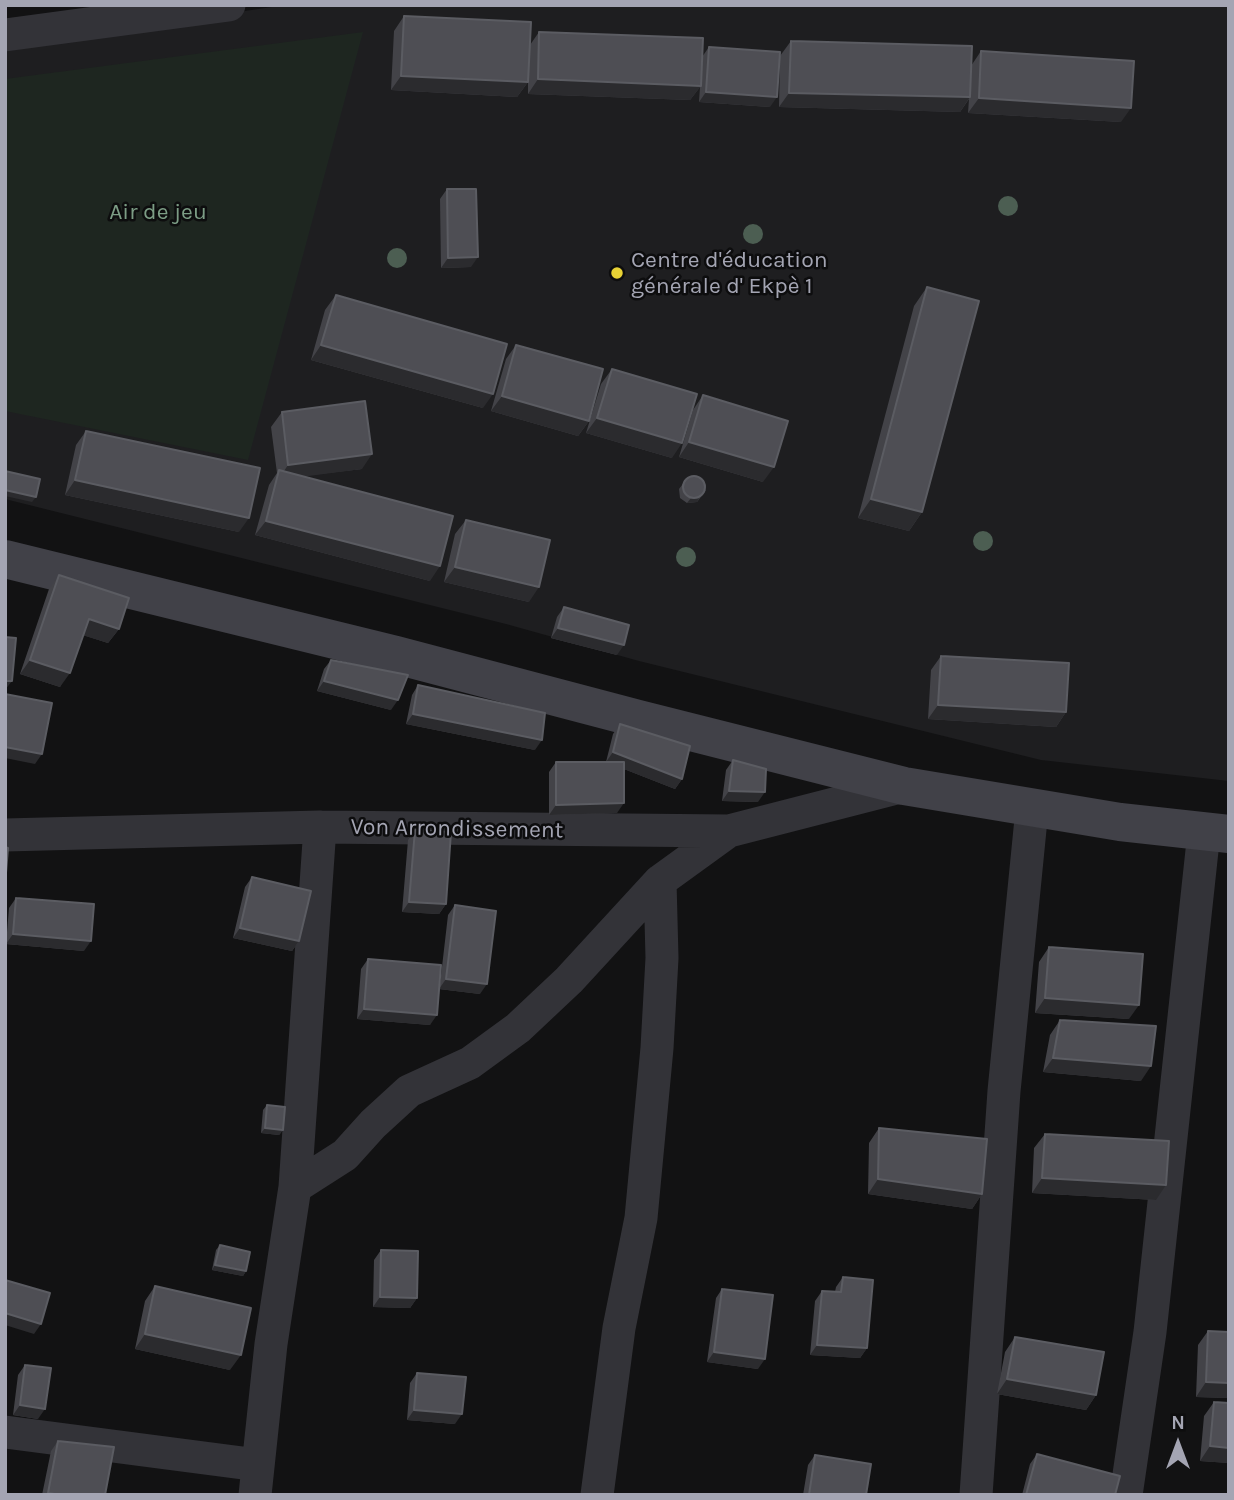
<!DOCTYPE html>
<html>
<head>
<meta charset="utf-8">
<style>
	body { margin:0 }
	#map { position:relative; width:1234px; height:1500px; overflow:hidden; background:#121213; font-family:Karla,sans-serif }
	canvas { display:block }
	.frame { position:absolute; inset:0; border:7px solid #a4a5b3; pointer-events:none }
	.north { position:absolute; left:1143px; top:1409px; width:70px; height:70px; -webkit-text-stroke:5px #0d0d0e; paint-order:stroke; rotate:0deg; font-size:19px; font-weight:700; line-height:28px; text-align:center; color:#a4a5b3 }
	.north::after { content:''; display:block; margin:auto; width:24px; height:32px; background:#a4a5b3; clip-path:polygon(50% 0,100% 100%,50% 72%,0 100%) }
</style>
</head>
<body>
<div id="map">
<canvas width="1234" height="1500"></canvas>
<div class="frame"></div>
<div class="north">N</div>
</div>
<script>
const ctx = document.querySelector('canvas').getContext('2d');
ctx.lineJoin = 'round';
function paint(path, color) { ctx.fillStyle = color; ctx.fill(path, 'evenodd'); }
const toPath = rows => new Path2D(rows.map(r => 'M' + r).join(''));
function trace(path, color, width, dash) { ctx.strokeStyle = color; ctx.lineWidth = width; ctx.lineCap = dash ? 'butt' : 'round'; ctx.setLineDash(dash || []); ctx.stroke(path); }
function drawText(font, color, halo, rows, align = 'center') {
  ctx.font = font + ' Karla,sans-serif'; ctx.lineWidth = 5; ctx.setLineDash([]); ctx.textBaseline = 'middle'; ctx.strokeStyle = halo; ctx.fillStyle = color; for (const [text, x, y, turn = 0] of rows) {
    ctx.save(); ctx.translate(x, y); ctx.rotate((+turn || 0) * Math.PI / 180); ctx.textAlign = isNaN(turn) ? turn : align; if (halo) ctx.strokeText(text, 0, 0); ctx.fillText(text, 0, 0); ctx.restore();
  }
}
paint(toPath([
	[285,5,1229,5,1229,781,1041,760,639,661,506,624,5,499,5,47]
]), '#1e1e20');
paint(toPath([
	[363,32,248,460,5,411,5,79]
]), '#1e2620');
trace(toPath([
	[5,35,229,5],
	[5,835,320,827,729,831,904,786],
	[295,1187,345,1155,373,1124,409,1091,470,1063,518,1028,569,980,660,881,729,831],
	[5,1432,258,1465],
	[255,1495,271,1344,295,1187,320,827],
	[597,1495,619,1328,641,1218,657,1048,662,958,660,881],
	[976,1495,1004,1091,1032,809],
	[1126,1495,1150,1332,1204,832]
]), '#333338', 33);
trace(toPath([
	[5,559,396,655,639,719,904,786,1120,822,1229,834]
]), '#414148', 38);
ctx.fillStyle = '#4c5e52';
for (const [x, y] of [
	[1008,206],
	[753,234],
	[397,258],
	[983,541],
	[686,557]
]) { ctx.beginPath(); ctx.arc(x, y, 10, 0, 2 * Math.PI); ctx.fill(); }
paint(toPath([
	[404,16,530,45,539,32,702,57,709,47,770,107,699,102,700,87,690,100,528,94,528,73,528,82,517,97,391,90,394,31],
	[791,41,971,66,981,51,1121,122,968,113,969,99,960,112,779,107,780,56],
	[447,189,471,267,441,268,440,199],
	[927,287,922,512,909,531,858,518,914,306],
	[336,295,483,408,311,360,325,310],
	[516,345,589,421,578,436,491,411,506,359],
	[612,369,672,458,586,433,601,384],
	[703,395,763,482,679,457,693,410],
	[282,412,362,469,302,476,430,581,255,535,269,485,277,473,271,427],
	[86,431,239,532,65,495,76,445],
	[688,477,706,490,697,502,687,503,680,498,679,489],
	[466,520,529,602,444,582,455,534],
	[59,575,119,629,108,643,83,635,60,687,20,674,49,589],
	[564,607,617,655,551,638,557,617],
	[941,656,1066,712,1056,727,928,719,931,670],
	[331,660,391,710,317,691,324,669],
	[418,685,535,750,406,724,412,695],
	[620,724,682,779,675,789,624,769,617,813,549,815,549,772,556,762,606,762,613,734],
	[733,760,758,802,722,801,726,770],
	[415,830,446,904,439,914,402,912,408,840],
	[252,877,299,941,292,951,233,938,245,887],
	[16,898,84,951,6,944,9,908],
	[455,905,480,994,439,989,430,1025,357,1019,361,969,368,959,440,984,448,915],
	[1049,947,1129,1019,1035,1013,1039,962],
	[1060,1020,1141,1081,1043,1072,1050,1035],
	[267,1105,283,1130,279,1135,261,1133,263,1110],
	[879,1128,982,1194,972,1209,868,1194,869,1143],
	[1045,1134,1156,1200,1032,1193,1034,1148],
	[220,1245,246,1271,243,1276,212,1270,216,1250],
	[381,1250,417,1298,410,1308,373,1307,374,1260],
	[843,1277,867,1348,860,1358,810,1355,815,1301,822,1291,835,1292,836,1287],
	[155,1286,230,1370,135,1349,145,1301],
	[722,1289,758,1369,707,1362,716,1298],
	[1208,1331,1229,1398,1196,1397,1198,1345],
	[1015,1337,1096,1395,1086,1410,997,1394,1005,1352],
	[25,1365,38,1419,13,1415,18,1375],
	[417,1373,455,1424,407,1420,410,1383],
	[1214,1402,1229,1403,1229,1463,1200,1461,1204,1416],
	[58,1441,105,1495,42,1495,51,1451],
	[1037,1454,1115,1495,1022,1495,1030,1464],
	[815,1455,866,1495,803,1495,808,1465]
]), '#434348');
paint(toPath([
	[401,76,528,82,517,97,391,90],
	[538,79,701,86,690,100,528,94],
	[706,92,777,97,770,107,699,102],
	[789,93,970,97,960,112,779,107],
	[979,98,1131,108,1121,122,968,113],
	[478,257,471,267,441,268,448,258],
	[321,345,493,394,483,408,311,360],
	[502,396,589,421,578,436,491,411],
	[597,418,682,443,672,458,586,433],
	[689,442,774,467,763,482,679,457],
	[372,454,362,469,278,480,288,465],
	[75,480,249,518,239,532,65,495],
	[5,490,36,497,32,502,5,496],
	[700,497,697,502,687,503,691,498],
	[871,499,922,512,909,531,858,518],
	[266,521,440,566,430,581,255,535],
	[455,567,539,587,529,602,444,582],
	[89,619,119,629,108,643,79,634],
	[558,628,624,645,617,655,551,638],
	[30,660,70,673,60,687,20,674],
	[5,681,12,681,5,690],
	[324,681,398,700,391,710,317,691],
	[938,705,1066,712,1056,727,928,719],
	[413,714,542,740,535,750,406,724],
	[5,747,42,754,35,764,5,758],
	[613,752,682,779,675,789,606,762],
	[729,791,765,792,758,802,722,801],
	[624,803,617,813,549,815,556,805],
	[409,902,446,904,439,914,402,912],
	[240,928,299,941,292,951,233,938],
	[13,934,91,941,84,951,6,944],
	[446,979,487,984,480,994,439,989],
	[1045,998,1139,1005,1129,1019,1035,1013],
	[364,1009,437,1015,430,1025,357,1019],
	[1053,1058,1151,1066,1141,1081,1043,1072],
	[265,1128,283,1130,279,1135,261,1133],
	[1042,1178,1166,1185,1156,1200,1032,1193],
	[878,1179,982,1194,972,1209,868,1194],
	[215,1265,246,1271,243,1276,212,1270],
	[380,1297,417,1298,410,1308,373,1307],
	[5,1313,41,1324,34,1334,5,1325],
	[145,1334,241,1355,230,1370,135,1349],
	[817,1345,867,1348,860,1358,810,1355],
	[714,1352,765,1359,758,1369,707,1362],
	[1007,1379,1096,1395,1086,1410,997,1394],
	[1206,1382,1229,1383,1229,1398,1196,1397],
	[20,1405,45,1409,38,1419,13,1415],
	[414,1410,462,1414,455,1424,407,1420],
	[1210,1446,1229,1448,1229,1463,1200,1461]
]), '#2b2b2e');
const building = toPath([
	[404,16,531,22,528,82,401,76,404,16],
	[539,32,703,38,701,86,538,79,539,32],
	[791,41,972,46,970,97,789,93,791,41],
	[709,47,780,52,777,97,706,92,709,47],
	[981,51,1134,61,1131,108,979,98,981,51],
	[447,189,476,189,478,257,448,258,447,189],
	[927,287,979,301,922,512,871,499,927,287],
	[336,295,507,344,493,394,321,345,336,295],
	[516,345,603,369,589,421,502,396,516,345],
	[612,369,697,394,682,443,597,418,612,369],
	[703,395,788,421,774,467,689,442,703,395],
	[365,401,372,454,288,465,282,412,365,401],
	[86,431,260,468,249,518,75,480,86,431],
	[279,470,453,516,440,566,266,521,279,470],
	[5,471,40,479,36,497,5,490,5,471],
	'683 487a11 11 0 1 1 22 0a11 11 0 1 1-22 0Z',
	[466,520,550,540,539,587,455,567,466,520],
	[59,575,129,598,119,629,89,619,70,673,30,660,59,575],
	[564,607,629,625,624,645,558,628,564,607],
	[5,637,16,638,12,681,5,681,5,637],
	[941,656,1069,663,1066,712,938,705,941,656],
	[331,660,408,675,398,700,324,681,331,660],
	[418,685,545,713,542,740,413,714,418,685],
	[5,694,52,703,42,754,5,747,5,694],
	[620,724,690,746,682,779,613,752,620,724],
	[733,760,766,769,765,792,729,791,733,760],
	[556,762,624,762,624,803,556,805,556,762],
	[415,830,451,832,446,904,409,902,415,830],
	[5,847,8,848,6,873,5,873,5,847],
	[252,877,311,891,299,941,240,928,252,877],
	[16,898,94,904,91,941,13,934,16,898],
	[455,905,496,911,487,984,446,979,455,905],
	[1049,947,1143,954,1139,1005,1045,998,1049,947],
	[368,959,441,965,437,1015,364,1009,368,959],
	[1060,1020,1156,1026,1151,1066,1053,1058,1060,1020],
	[267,1105,285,1107,283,1130,265,1128,267,1105],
	[879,1128,987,1139,982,1194,878,1179,879,1128],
	[1045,1134,1169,1141,1166,1185,1042,1178,1045,1134],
	[220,1245,250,1252,246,1271,215,1265,220,1245],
	[381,1250,418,1251,417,1298,380,1297,381,1250],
	[843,1277,873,1280,867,1348,817,1345,822,1291,841,1292,843,1277],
	[5,1280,50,1293,41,1324,5,1313,5,1280],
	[155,1286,251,1308,241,1355,145,1334,155,1286],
	[722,1289,773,1295,765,1359,714,1352,722,1289],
	[1208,1331,1229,1332,1229,1383,1206,1382,1208,1331],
	[1015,1337,1104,1352,1096,1395,1007,1379,1015,1337],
	[25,1365,51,1368,45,1409,20,1405,25,1365],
	[417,1373,466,1377,462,1414,414,1410,417,1373],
	[1214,1402,1229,1403,1229,1448,1210,1446,1214,1402],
	[58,1441,114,1447,105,1495,62,1495,48,1493,58,1441],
	[1037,1454,1120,1476,1115,1495,1026,1495,1037,1454],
	[815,1455,871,1464,866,1495,809,1495,815,1455]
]);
paint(building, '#4e4e54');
trace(building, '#5b5c62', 2);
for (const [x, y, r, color] of [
	[617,273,7,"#e8d235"]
]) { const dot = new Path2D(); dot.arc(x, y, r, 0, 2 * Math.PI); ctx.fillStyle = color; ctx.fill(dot); trace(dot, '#0d0d0e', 2.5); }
drawText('23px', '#7c9d85', '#0d0d0e', [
	["Air de jeu",158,212]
]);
drawText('23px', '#a4a5b3', '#0d0d0e', [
	["Centre d'éducation",631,260],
	["générale d' Ekpè 1",631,286]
], 'left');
drawText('23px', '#a4a5b3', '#0d0d0e', [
	["Von Arrondissement",457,829,1]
]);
</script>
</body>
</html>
